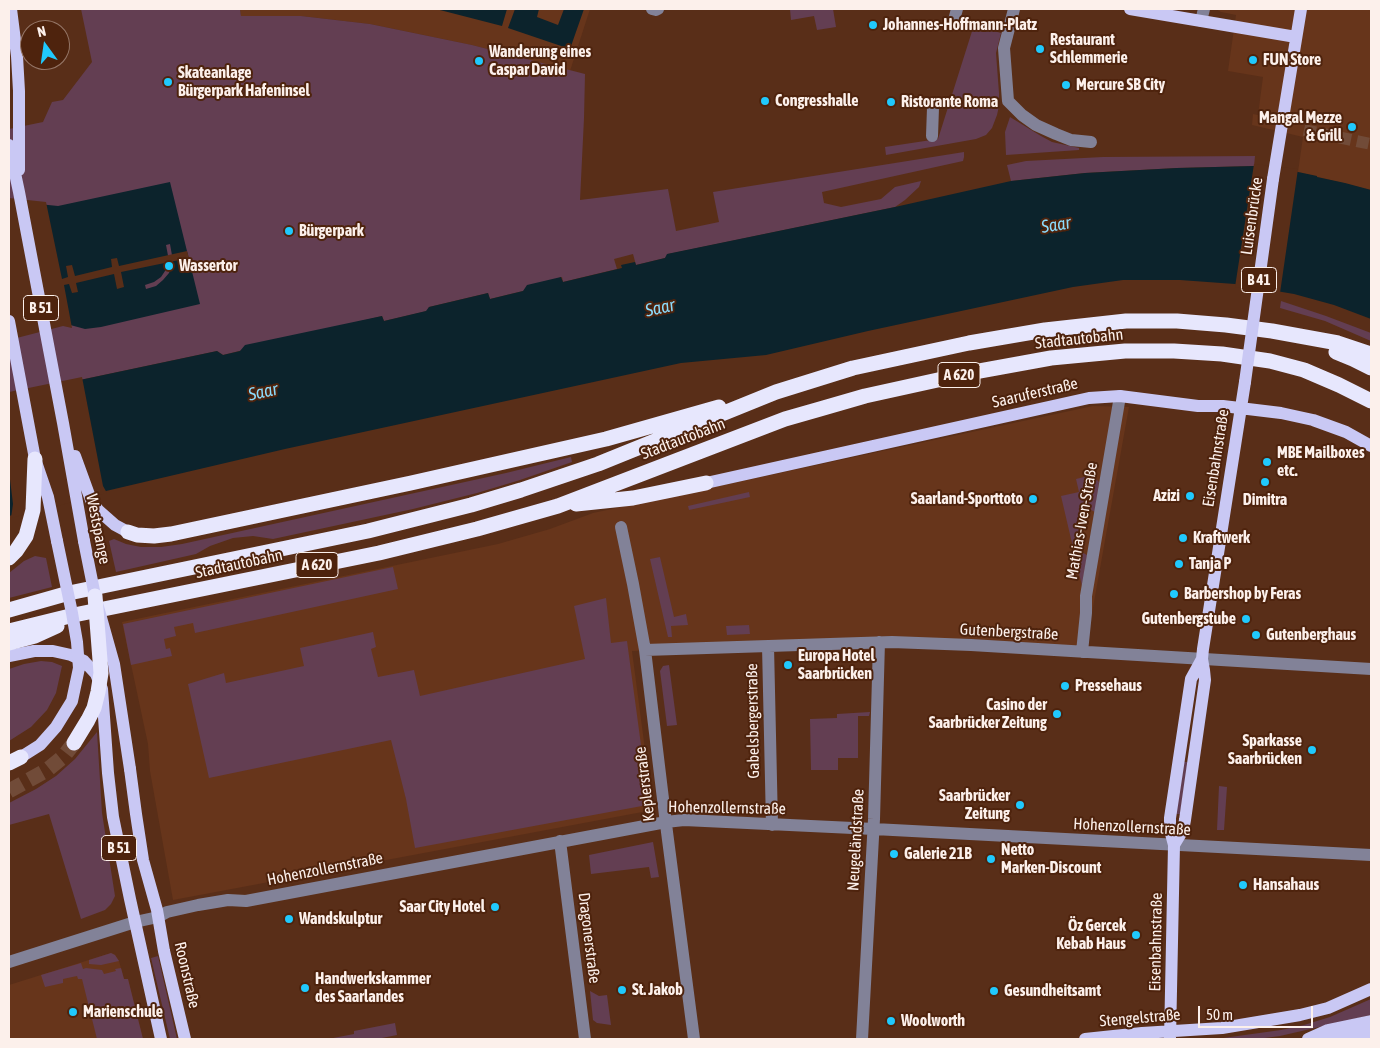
<!DOCTYPE html>
<html>
<head>
<meta charset="utf-8">
<style>
	body { margin:0 }
	#map { position:relative; width:1380px; height:1048px; overflow:hidden; background:#592e18; font-family:"Asap Condensed",sans-serif }
	canvas { display:block }
	.frame { position:absolute; inset:0; border:10px solid #fcf0eb; pointer-events:none }
	.north { position:absolute; left:20px; top:20px; width:50px; height:50px; box-sizing:border-box; background:#4e230d; border:1px solid #947566; border-radius:50%; rotate:346deg; font-size:14px; font-weight:700; line-height:20px; text-align:center; color:#fcf0eb }
	.north::after { content:''; display:block; margin:auto; width:18px; height:22px; background:#20c9fd; clip-path:polygon(50% 0,100% 100%,50% 72%,0 100%) }
	.scale { position:absolute; left:1198px; top:1006px; width:115px; height:22px; box-sizing:border-box; border:2px solid #fcf0eb; border-top:0; padding-left:6px; font-size:15px; line-height:18px; white-space:nowrap; color:#fcf0eb; -webkit-text-stroke:4px #4e230d; paint-order:stroke }
</style>
</head>
<body>
<div id="map">
<canvas width="1380" height="1048"></canvas>
<div class="frame"></div>
<div class="north">N</div>
<div class="scale">50 m</div>
</div>
<script>
const ctx = document.querySelector('canvas').getContext('2d');
ctx.lineJoin = 'round';
function paint(path, color) { ctx.fillStyle = color; ctx.fill(path, 'evenodd'); }
const toPath = rows => new Path2D(rows.map(r => 'M' + r).join(''));
function trace(path, color, width, dash) { ctx.strokeStyle = color; ctx.lineWidth = width; ctx.lineCap = dash ? 'butt' : 'round'; ctx.setLineDash(dash || []); ctx.stroke(path); }
function drawText(font, color, halo, rows, align = 'center') {
  ctx.font = font + ' "Asap Condensed",sans-serif'; ctx.lineWidth = 4; ctx.setLineDash([]); ctx.textBaseline = 'middle'; ctx.strokeStyle = halo; ctx.fillStyle = color; for (const [text, x, y, turn = 0] of rows) {
    ctx.save(); ctx.translate(x, y); ctx.rotate((+turn || 0) * Math.PI / 180); ctx.textAlign = isNaN(turn) ? turn : align; if (halo) ctx.strokeText(text, 0, 0); ctx.fillText(text, 0, 0); ctx.restore();
  }
}
paint(toPath([
	[240,9,590,9,570,71,472,45,370,24,301,16,241,16],
	[1216,9,1371,9,1371,190,1298,172,1303,137,1252,125,1253,114,1258,115,1263,77,1228,71,1236,15,1221,12],
	[1093,406,1129,407,1085,652,884,639,768,646,632,651,653,810,173,900,150,771,148,744,122,622,498,544,550,529,593,513],
	[111,953,115,955,119,961,124,979,128,979,143,1039,9,1039,9,985]
]), '#67351b');
paint(toPath([
	[81,9,240,9,241,16,301,16,370,24,472,45,585,74,584,118,580,200,668,189,676,231,719,222,713,192,964,152,964,157,963,161,822,192,824,203,841,207,881,199,895,187,921,181,919,187,905,200,895,207,668,254,665,258,636,265,633,254,614,259,617,269,563,282,562,277,523,291,490,299,488,293,429,307,427,311,384,321,382,316,223,355,217,351,9,395,9,129,43,122,52,102,63,100,92,62],
	[790,9,833,9,836,27,817,30,814,16,791,20],
	[974,25,1001,33,996,53,999,93,999,106,997,115,992,128,986,135,976,139,886,155,885,147,938,139],
	[1010,117,1041,136,1052,142,1079,148,1079,150,1006,155,1005,132],
	[1255,156,1254,166,1177,168,1085,173,1011,181,1007,165,1026,161,1103,157],
	[1281,301,1326,316,1371,333,1371,341,1325,321,1280,308],
	[571,457,572,462,520,480,477,493,413,509,273,539,253,536,233,538,210,546,196,554,116,572,109,541,114,539,126,544,141,547,161,547,182,544,506,473],
	[1088,476,1095,478,1099,482,1095,512,1083,506,1076,549,1087,555,1082,586,1061,496,1079,492,1076,479],
	[749,492,750,497,689,510,688,506],
	[35,556,46,558,52,587,9,598,9,573,24,561],
	[660,557,674,617,686,614,688,625,671,626,672,637,668,637,650,559],
	[393,567,398,589,195,633,193,623,174,627,176,636,164,639,166,649,170,648,172,656,131,665,123,624],
	[606,598,611,643,627,641,648,797,647,801,642,806,415,848,406,799,391,740,209,778,188,684,224,673,226,683,304,666,300,648,373,632,376,647,371,649,378,677,414,670,420,696,585,659,574,606],
	[749,625,750,634,727,635,726,626],
	[41,661,52,662,62,666,56,693,47,710,31,727,9,741,9,669,24,664],
	[669,665,677,725,667,726,660,671,663,666],
	[870,712,869,716,858,716,858,758,838,758,838,770,811,770,810,719,837,718,837,714],
	[97,732,102,813,115,896,111,904,105,910,81,919,49,814,9,825,9,803,36,789,56,776,75,759],
	[1184,762,1188,762,1180,814,1176,814],
	[1219,786,1227,787,1224,830,1217,830],
	[653,842,659,877,651,878,649,867,591,874,589,855],
	[111,953,115,955,119,961,101,965,89,964,89,960],
	[158,956,177,1039,170,1039,151,958],
	[81,963,83,969,86,968,102,970,104,974,116,971,115,969,121,968,124,979,128,979,143,1039,97,1039,82,979,78,979,77,976,63,979,63,983,45,987,41,975],
	[590,991,599,996,607,995,611,1025,597,1023,593,1020],
	[1371,999,1371,1015,1280,1036,1257,1039,1216,1039,1281,1030,1304,1025,1330,1017],
	[395,1023,397,1035,377,1039,328,1039,354,1034,354,1031]
]), '#633e52');
paint(toPath([
	[436,9,507,9,502,26],
	[515,9,539,9,537,17,558,25,564,9,584,9,570,49,508,28],
	[1254,166,1298,172,1317,176,1317,177,1345,183,1371,190,1371,319,1334,305,1294,294,1235,284,1180,280,1123,280,1073,287,868,331,766,355,681,363,285,449,59,502,9,516,9,395,217,351,223,355,240,351,245,345,382,316,384,321,426,311,429,307,488,293,490,299,523,291,527,285,561,277,563,282,622,268,621,265,635,262,636,265,665,258,667,254,895,207,1011,181,1085,173,1177,168],
	[170,182,200,304,101,327,85,329,63,323,9,201,58,206],
	[170,244,173,261,169,273,163,280,156,286,146,289,145,285,154,282,161,277,165,271,169,261,166,245]
]), '#0c232c');
paint(toPath([
	[1254,164,1298,169,1280,293,1235,287],
	[9,198,46,202,62,279,68,277,66,266,72,265,75,276,112,267,111,259,117,258,119,266,187,251,189,258,121,272,124,287,117,289,114,274,76,283,78,292,72,293,69,284,64,285,72,328,63,326,9,340],
	[82,377,103,486,107,493,11,518,13,504,9,471,9,392]
]), '#592e18');
trace(toPath([
	[1304,130,1371,144]
]), '#714b38', 12, [12, 6]);
trace(toPath([
	[9,791,47,770,63,757,74,743]
]), '#714b38', 15, [15, 8]);
trace(toPath([
	[652,9,656,10,658,9],
	[1014,9,1004,48,1008,101,1022,115,1036,125,1056,134,1071,140,1091,142],
	[954,20,957,9],
	[1201,21,1204,9],
	[932,136,933,108],
	[621,527,633,584,645,650,667,832,694,1039],
	[768,646,772,825],
	[645,650,892,642,971,645,1371,669],
	[1082,652,1086,613,1086,596,1120,396],
	[560,841,585,1039],
	[9,962,135,922,158,917,167,912,198,905,228,900,246,901,666,822,684,820,874,829,1371,855],
	[862,1039,874,819,879,642]
]), '#828298', 12);
trace(toPath([
	[11,9,17,56,19,91,19,170],
	[1130,9,1296,37],
	[9,145,19,192,63,423,84,541],
	[1273,179,1301,9],
	[9,321,35,459,48,497,57,541],
	[75,456,91,500,98,510,115,525,128,532],
	[706,483,1089,398,1120,396,1198,406,1223,406,1281,413,1313,420,1346,432,1371,446],
	[9,656,34,651,53,651,71,655,84,661,96,674,102,689,108,773,113,817,130,899,161,1039],
	[13,760,21,757,40,745,56,727,72,701,79,668],
	[130,769,136,814,143,860,157,910,164,951,185,1039],
	[1174,845,1183,830,1185,820,1205,680,1204,670,1202,659],
	[1085,1039,1142,1033,1222,1028,1300,1015,1328,1008,1371,989],
	[1170,1039,1174,845,1170,830,1170,818,1191,679,1202,659,1203,649,1245,382],
	[1308,1039,1328,1030,1371,1021],
	[1327,1039,1371,1032]
]), '#c9c8f4', 12);
trace(toPath([
	[1336,352,1353,359,1371,368],
	[576,504,633,498,706,483],
	[128,532,137,535,154,536,171,534,411,483,606,439,719,407],
	[9,558,16,551,26,536,33,510,35,459],
	[9,610,69,593,368,531,471,505,521,490,598,464,776,392,853,368,969,343,1045,330,1126,321,1177,321,1226,325,1272,331,1338,343,1371,354],
	[9,631,74,615,379,553,477,529,558,506,785,419,820,409,865,396,974,372,1051,358,1125,351,1174,351,1222,354,1270,361,1304,370,1339,385,1371,401],
	[9,643,35,636,57,626],
	[9,763,21,757]
]), '#e7e7fd', 15);
trace(toPath([
	[1245,382,1273,179],
	[57,541,72,613,77,642,79,668],
	[84,541,95,596,114,664,130,769]
]), '#c9c8f4', 12);
trace(toPath([
	[74,743,88,720,94,708,98,692,101,673,95,596]
]), '#e7e7fd', 15);
for (const [x, y, r, color] of [
	[873,25,5,"#20c9fd"],
	[1040,49,5,"#20c9fd"],
	[1253,60,5,"#20c9fd"],
	[479,61,5,"#20c9fd"],
	[168,82,5,"#20c9fd"],
	[1066,85,5,"#20c9fd"],
	[765,101,5,"#20c9fd"],
	[891,102,5,"#20c9fd"],
	[1352,127,5,"#20c9fd"],
	[289,231,5,"#20c9fd"],
	[169,266,5,"#20c9fd"],
	[1267,462,5,"#20c9fd"],
	[1265,482,5,"#20c9fd"],
	[1190,496,5,"#20c9fd"],
	[1033,499,5,"#20c9fd"],
	[1183,538,5,"#20c9fd"],
	[1179,564,5,"#20c9fd"],
	[1174,594,5,"#20c9fd"],
	[1246,619,5,"#20c9fd"],
	[1256,635,5,"#20c9fd"],
	[788,665,5,"#20c9fd"],
	[1065,686,5,"#20c9fd"],
	[1057,714,5,"#20c9fd"],
	[1312,750,5,"#20c9fd"],
	[1020,805,5,"#20c9fd"],
	[894,854,5,"#20c9fd"],
	[991,859,5,"#20c9fd"],
	[1243,885,5,"#20c9fd"],
	[495,907,5,"#20c9fd"],
	[289,919,5,"#20c9fd"],
	[1136,935,5,"#20c9fd"],
	[305,988,5,"#20c9fd"],
	[622,990,5,"#20c9fd"],
	[994,991,5,"#20c9fd"],
	[73,1012,5,"#20c9fd"],
	[891,1021,5,"#20c9fd"]
]) { const dot = new Path2D(); dot.arc(x, y, r, 0, 2 * Math.PI); ctx.fillStyle = color; ctx.fill(dot); trace(dot, '#4e230d', 2); }
for (const [x, y, w] of [
	[1259,280,35],
	[41,308,35],
	[959,375,42],
	[317,565,42],
	[119,848,35]
]) { const box = new Path2D(); box.roundRect(x - w / 2, y - 12.5, w, 25, 4); ctx.fillStyle = '#4e230d'; ctx.fill(box); trace(box, '#fcf0eb', 1); }
drawText('bold 15px', '#fcf0eb', null, [
	["B 41",1259,280],
	["B 51",41,308],
	["A 620",959,375],
	["A 620",317,565],
	["B 51",119,848]
]);
drawText('bold 16px', '#fcf0eb', '#4e230d', [
	["Johannes-Hoffmann-Platz",883,25],
	["Restaurant",1050,40],
	["Schlemmerie",1050,58],
	["Wanderung eines",489,52],
	["Caspar David",489,70],
	["FUN Store",1263,60],
	["Skateanlage",178,73],
	["Bürgerpark Hafeninsel",178,91],
	["Mercure SB City",1076,85],
	["Congresshalle",775,101],
	["Ristorante Roma",901,102],
	["Mangal Mezze",1342,118,"right"],
	["& Grill",1342,136,"right"],
	["Bürgerpark",299,231],
	["Wassertor",179,266],
	["MBE Mailboxes",1277,453],
	["etc.",1277,471],
	["Azizi",1180,496,"right"],
	["Saarland-Sporttoto",1023,499,"right"],
	["Dimitra",1265,500,"center"],
	["Kraftwerk",1193,538],
	["Tanja P",1189,564],
	["Barbershop by Feras",1184,594],
	["Gutenbergstube",1236,619,"right"],
	["Gutenberghaus",1266,635],
	["Europa Hotel",798,656],
	["Saarbrücken",798,674],
	["Pressehaus",1075,686],
	["Casino der",1047,705,"right"],
	["Saarbrücker Zeitung",1047,723,"right"],
	["Sparkasse",1302,741,"right"],
	["Saarbrücken",1302,759,"right"],
	["Saarbrücker",1010,796,"right"],
	["Zeitung",1010,814,"right"],
	["Netto",1001,850],
	["Marken-Discount",1001,868],
	["Galerie 21B",904,854],
	["Hansahaus",1253,885],
	["Saar City Hotel",485,907,"right"],
	["Wandskulptur",299,919],
	["Öz Gercek",1126,926,"right"],
	["Kebab Haus",1126,944,"right"],
	["Handwerkskammer",315,979],
	["des Saarlandes",315,997],
	["St. Jakob",632,990],
	["Gesundheitsamt",1004,991],
	["Marienschule",83,1012],
	["Woolworth",901,1021]
], 'left');
drawText('16px', '#fcf0eb', '#4e230d', [
	["Luisenbrücke",1252,216,-82],
	["Stadtautobahn",1079,339,-6],
	["Saaruferstraße",1035,393,-13],
	["Stadtautobahn",683,439,-21],
	["Eisenbahnstraße",1216,458,-81],
	["Mathias-Iven-Straße",1082,521,-80],
	["Westspange",98,529,79],
	["Stadtautobahn",239,564,-12],
	["Gutenbergstraße",1009,632,3],
	["Gabelsbergerstraße",753,721,-91],
	["Keplerstraße",645,784,-97],
	["Hohenzollernstraße",727,808,1],
	["Hohenzollernstraße",1132,827,3],
	["Neugeländstraße",856,840,-87],
	["Hohenzollernstraße",325,869,-11],
	["Dragonerstraße",589,938,83],
	["Eisenbahnstraße",1156,942,-89],
	["Roonstraße",187,975,77],
	["Stengelstraße",1140,1018,-5]
]);
drawText('italic 18px', '#8bdcfd', '#4e230d', [
	["Saar",1056,225,-9],
	["Saar",660,308,-12],
	["Saar",263,392,-12]
]);
</script>
</body>
</html>
